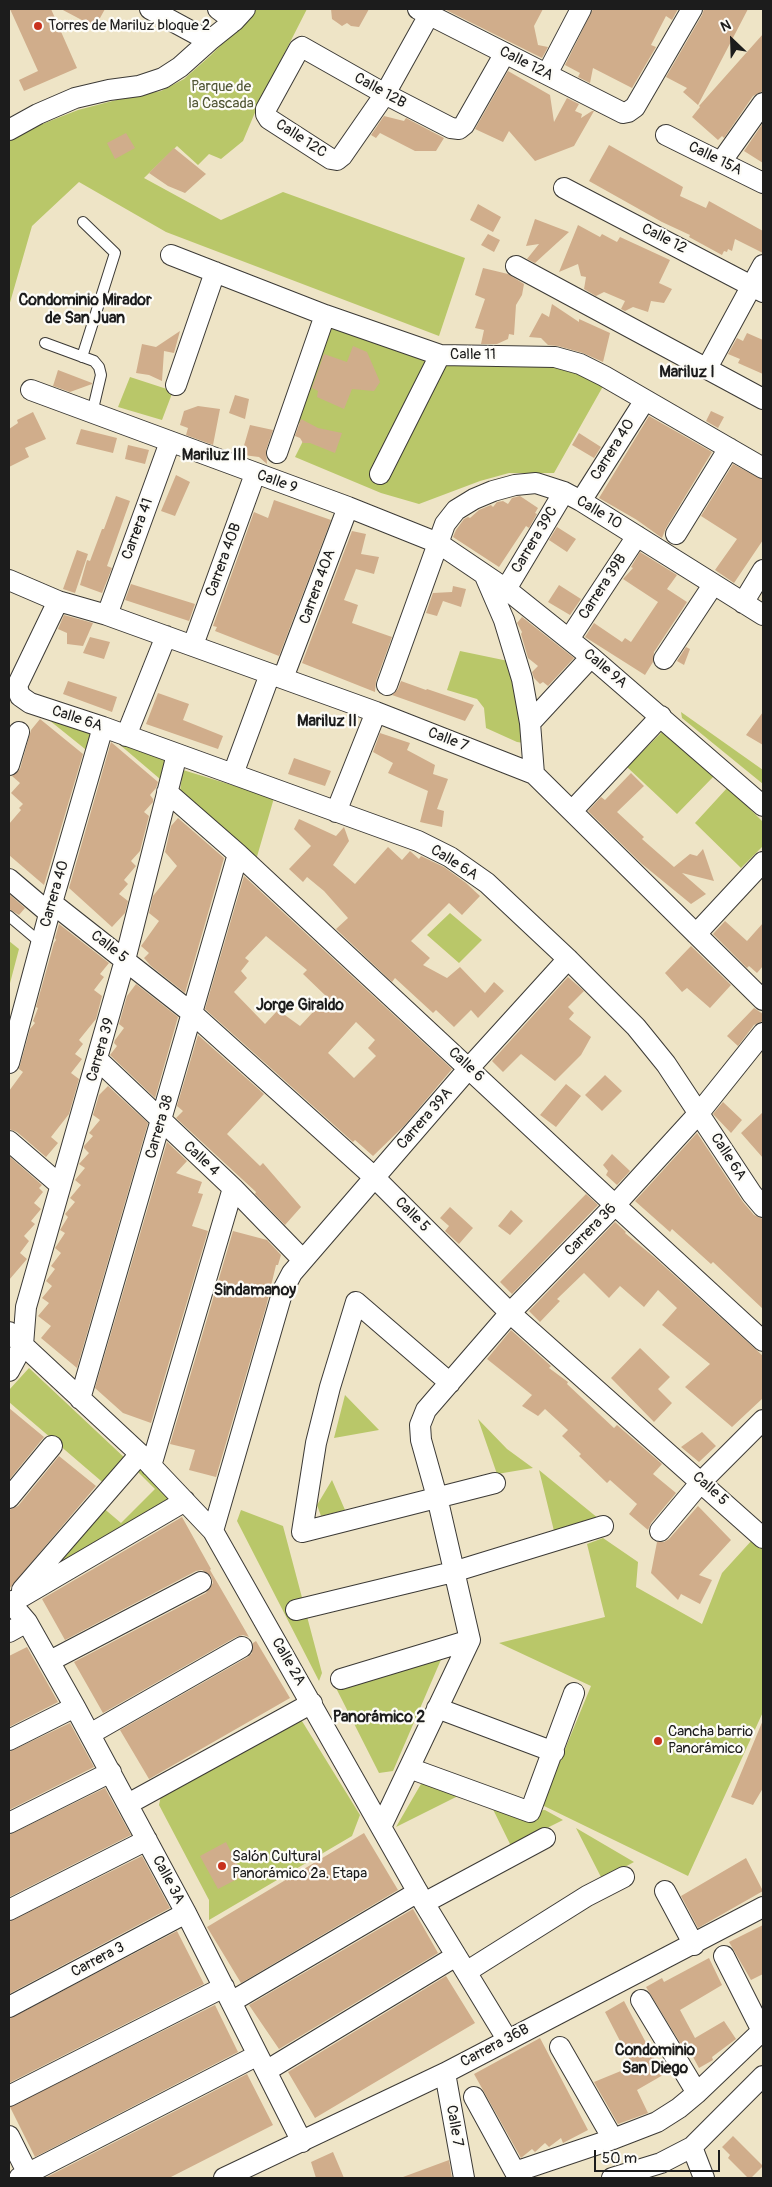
<!DOCTYPE html>
<html>
<head>
<meta charset="utf-8">
<style>
	body { margin:0 }
	#map { position:relative; width:772px; height:2187px; overflow:hidden; background:#eee4c6; font-family:Pangolin,sans-serif }
	canvas { display:block }
	.frame { position:absolute; inset:0; border:10px solid #1c1c1c; pointer-events:none }
	.north { position:absolute; left:707px; top:15px; width:50px; height:50px; -webkit-text-stroke:4px #fdfcf7; paint-order:stroke; rotate:336deg; font-size:14px; font-weight:700; line-height:20px; text-align:center; color:#1c1c1c }
	.north::after { content:''; display:block; margin:auto; width:18px; height:22px; background:#1c1c1c; clip-path:polygon(50% 0,100% 100%,50% 72%,0 100%) }
	.scale { position:absolute; left:594px; top:2150px; width:126px; height:22px; box-sizing:border-box; border:2px solid #1c1c1c; border-top:0; padding-left:6px; font-size:15px; line-height:18px; white-space:nowrap; color:#1c1c1c; -webkit-text-stroke:4px #fdfcf7; paint-order:stroke }
</style>
</head>
<body>
<div id="map">
<canvas width="772" height="2187"></canvas>
<div class="frame"></div>
<div class="north">N</div>
<div class="scale">50 m</div>
</div>
<script>
const ctx = document.querySelector('canvas').getContext('2d');
ctx.lineJoin = 'round';
function paint(path, color) { ctx.fillStyle = color; ctx.fill(path, 'evenodd'); }
const toPath = rows => new Path2D(rows.map(r => 'M' + r).join(''));
function trace(path, color, width, dash) { ctx.strokeStyle = color; ctx.lineWidth = width; ctx.lineCap = dash ? 'butt' : 'round'; ctx.setLineDash(dash || []); ctx.stroke(path); }
function drawText(font, color, halo, rows, align = 'center') {
  ctx.font = font + ' Pangolin,sans-serif'; ctx.lineWidth = 4.5; ctx.setLineDash([]); ctx.textBaseline = 'middle'; ctx.strokeStyle = halo; ctx.fillStyle = color; for (const [text, x, y, turn = 0] of rows) {
    ctx.save(); ctx.translate(x, y); ctx.rotate((+turn || 0) * Math.PI / 180); ctx.textAlign = isNaN(turn) ? turn : align; if (halo) ctx.strokeText(text, 0, 0); ctx.fillText(text, 0, 0); ctx.restore();
  }
}
paint(toPath([
	[257,9,307,9,259,103,243,141,221,159,209,154,198,165,177,146,144,178,221,220,283,192,465,258,439,336,166,232,79,182,32,226,9,306,9,141,27,130,78,110,124,98,161,91,184,79,210,56],
	[333,321,454,366,546,362,606,381,554,473,509,473,480,481,419,504,381,493,295,457,309,429,298,422],
	[130,377,173,391,162,420,118,407],
	[460,651,513,662,531,744,517,742,486,728,484,708,477,699,447,690],
	[39,712,95,730,90,753],
	[681,712,763,770,763,784,682,718],
	[664,730,715,775,677,814,627,767],
	[106,733,167,754,160,779],
	[183,770,274,798,256,860,180,791],
	[728,787,763,822,763,846,741,868,695,823],
	[450,913,482,940,459,963,427,935],
	[9,941,19,949,9,987],
	[29,1368,128,1461,107,1486,9,1402,9,1390],
	[345,1395,379,1430,334,1438],
	[478,1419,507,1449,533,1468,497,1474],
	[139,1459,180,1500,33,1585,101,1506,121,1523,155,1489,134,1468],
	[539,1470,604,1523,555,1535],
	[332,1480,345,1510,321,1516,317,1505],
	[241,1510,283,1526,322,1673,319,1681,237,1521],
	[603,1538,638,1562,636,1587,702,1624,722,1573,753,1539,763,1548,763,1712,688,1876,542,1805,591,1686,499,1643,605,1617,587,1544],
	[443,1655,393,1771,379,1773,336,1688,363,1675],
	[297,1713,360,1815,352,1836,209,1920,209,1900,159,1805,162,1791],
	[428,1772,472,1789,396,1827],
	[485,1793,533,1811,545,1810,563,1820,511,1846],
	[576,1828,634,1862,602,1879]
]), '#b9c769');
paint(toPath([
	[10,9,51,9,77,68,24,91,19,80,38,71],
	[61,9,105,9,95,27],
	[331,9,369,9,359,27,351,26,347,23,342,26,332,19],
	[444,9,543,9,534,26,538,45,548,47,542,58],
	[593,9,678,9,672,20,666,16,651,45,656,47,632,88,593,68,590,83,578,77,580,73,565,65],
	[704,9,748,9,698,105,683,92,687,88,666,77,702,15],
	[763,34,763,91,753,96,724,138,722,136,718,140,692,117,700,107,699,106],
	[508,71,550,95,554,122,567,98,579,104,575,111,582,114,581,118,592,111,594,111,574,146,535,161,509,131,503,142,475,129],
	[384,116,404,121,406,118,444,138,436,151,415,151,380,133,376,138,371,135],
	[763,123,763,163,744,151],
	[126,133,135,148,115,159,107,143],
	[609,145,683,187,680,196,706,208,709,201,763,231,763,253,735,239,732,251,728,249,727,252,724,251,722,255,689,237,690,235,662,222,589,181],
	[174,148,206,174,185,193,168,186,149,173],
	[478,204,501,217,493,232,470,220],
	[535,219,569,232,535,263,527,259,539,244,526,246],
	[578,225,600,237,602,234,617,242,620,237,670,260,659,283,672,289,664,303,651,301,648,312,633,307,625,311,621,309,625,301,604,292,596,296,584,289,586,277,581,276,578,264,559,272],
	[488,234,500,240,494,252,481,245],
	[483,268,508,274,524,284,522,295,516,305,514,335,509,334,508,339,497,344,481,344,484,330,475,328,485,299,475,295],
	[552,304,579,322,579,319,610,333,603,362,583,353,558,346,548,345,541,338,529,337,542,313,549,317],
	[180,331,174,353,164,351,162,381,149,375,136,373,142,344,156,347],
	[747,333,763,340,763,374,738,363,740,359,728,354,737,338,743,341],
	[353,346,367,352,380,382,374,391,352,389,344,409,317,397,318,391,312,388,324,354,347,362],
	[58,370,92,383,92,384,70,392,53,386],
	[235,395,249,399,245,419,229,413],
	[198,406,220,409,213,445,186,435,188,428,180,425,184,411],
	[711,411,724,417,718,428,706,421],
	[33,412,46,439,25,448,29,457,9,467,9,429,18,423,17,420],
	[649,416,712,452,666,528,662,538,637,520,599,498],
	[301,419,318,428,342,433,335,453,310,443,303,443,300,438,295,436],
	[250,425,273,430,266,450,267,464,259,457,243,455,243,449],
	[81,429,117,438,113,453,76,444],
	[579,433,601,447,594,458,572,445],
	[128,445,149,450,145,464,125,459],
	[733,464,763,480,763,540,734,583,715,570,737,539,701,516],
	[176,475,190,482,175,516,161,511],
	[116,496,130,501,107,566,112,568,102,593,80,585,87,560,90,561,102,529,104,529],
	[520,496,538,508,535,513,537,514,529,528,526,526,499,567,453,537,456,530,464,519,468,517,470,518,479,510,491,505,493,507,497,502,503,501,508,504,512,498],
	[274,500,331,520,279,656,215,631,217,627,213,626,254,512,268,518],
	[557,527,576,539,567,552,549,540],
	[352,531,366,534,361,554,379,557,374,574,356,569,344,600,358,605,352,623,392,637,376,681,375,692,302,663],
	[77,550,88,554,75,593,63,589],
	[640,552,677,575,667,589,687,602,654,652,653,662,645,675,585,637,594,623,622,642,625,638,631,642,658,602,623,579,633,568,631,567],
	[131,584,195,604,189,621,125,600],
	[559,585,581,599,570,615,548,602],
	[453,586,466,589,461,607,443,601,437,616,426,613,433,593,452,592],
	[64,615,93,623,83,646,67,644,67,633,58,629],
	[522,617,574,658,548,686,543,682,540,684,534,678,532,672,538,666,528,658,521,634,522,632,517,623],
	[90,637,110,642,104,659,83,653],
	[686,647,690,649,684,665,677,661],
	[68,681,117,697,112,712,63,694],
	[401,681,426,690,427,689,474,705,465,721,392,695,398,689],
	[158,693,189,704,183,720,223,736,218,749,146,724],
	[763,712,763,745,746,735],
	[40,719,83,754,44,885,9,855,9,824,21,810,19,808,23,804,11,793,20,783,12,776,20,769,31,730],
	[380,733,410,743,407,750,435,765,433,774,448,779,437,809,444,811,442,827,420,822,428,791,388,773,393,763,373,752],
	[111,742,158,782,156,788,150,795,153,799,153,802,144,812,149,816,140,851,131,861,136,866,124,880,128,884,119,894,128,901,125,913,112,927,69,888],
	[294,758,331,771,325,786,288,774],
	[631,773,644,786,617,812,644,837,642,839,674,867,690,854,697,856,703,849,714,881,682,873,706,894,691,904,642,864,588,811,601,797,605,800],
	[178,818,224,858,185,993,151,966,144,958,149,953,141,946,159,921,149,913,153,896,177,866,165,852,171,826],
	[299,819,336,836,344,827,349,841,333,865,355,884,388,847,402,860,410,851,419,859,421,856,444,867,466,883,480,896,462,915,449,903,411,941,430,958,423,965,447,978,460,967,485,993,494,982,504,991,478,1018,471,1010,454,1027,436,1010,433,1013,395,978,392,982,336,929,348,918,324,891,307,877,303,882,289,869,311,846,294,829],
	[244,876,452,1069,404,1126,373,1156,355,1140,353,1142,205,1009],
	[266,936,307,970,303,974,327,997,300,1026,278,1010,265,1024,234,992,247,978,241,971,249,961,245,958],
	[356,1022,375,1040,368,1048,376,1056,354,1078,328,1053],
	[9,894,25,908,19,915,9,909],
	[725,921,747,941,763,923,763,966,757,973,749,966,747,968,713,934],
	[59,924,109,963,100,974,104,977,94,990,102,996,96,1019,79,1040,83,1044,75,1054,82,1059,71,1073,79,1079,69,1114,51,1137,58,1143,46,1157,17,1132,9,1129,9,1091,23,1072,19,1069,30,1029,35,1023,33,1021,38,1008,36,1007,54,943,56,940,55,938],
	[691,946,731,985,710,1008,687,988,682,992,665,973],
	[568,977,584,991,568,1007,574,1013,569,1019,591,1037,581,1055,555,1081,521,1054,503,1072,492,1061],
	[136,984,178,1017,155,1098,110,1055,117,1046,114,1043,115,1040,124,1028,119,1024,127,996],
	[754,1008,763,1014,763,1021,754,1025,738,1046,727,1036],
	[198,1035,264,1094,227,1134,260,1166,263,1163,301,1207,285,1225,255,1194,256,1192,176,1118,183,1111,177,1106],
	[605,1075,622,1091,602,1111,585,1095],
	[566,1084,581,1096,556,1127,540,1115],
	[108,1086,148,1123,77,1368,41,1338,51,1326,38,1316,49,1303,42,1298,52,1286,46,1281,55,1269,51,1266,61,1253,55,1248,65,1233,60,1230,68,1217,65,1214,75,1202,70,1198,81,1185,75,1180,85,1168,79,1164,89,1153,84,1148,84,1146,93,1136,89,1133,100,1120,93,1115,99,1095],
	[723,1102,742,1120,731,1133,713,1114],
	[763,1112,763,1158,741,1133],
	[697,1133,743,1202,754,1215,763,1219,763,1309,713,1262,711,1264,672,1229,670,1232,635,1201],
	[167,1142,187,1161,176,1173,202,1182,198,1193,203,1194,192,1226,208,1231,151,1423,123,1413,95,1388],
	[612,1154,630,1171,617,1185,606,1175,608,1171,603,1165],
	[9,1156,42,1185,39,1188,43,1192,34,1203,41,1209,31,1221,35,1224,24,1236,29,1241,20,1253,27,1259,9,1280],
	[586,1194,598,1205,512,1294,500,1282],
	[450,1207,473,1228,459,1244,445,1231,449,1226,440,1218],
	[511,1210,523,1221,510,1235,498,1226],
	[615,1222,626,1232,625,1233,654,1257,763,1356,763,1398,732,1427,685,1387,710,1364,662,1325,677,1308,658,1290,644,1307,620,1286,609,1298,584,1273,557,1299,560,1301,540,1322,529,1311],
	[233,1231,267,1240,281,1255,278,1265,276,1265,266,1307,216,1477,189,1470,195,1450,170,1444],
	[511,1330,551,1366,549,1368,568,1382,567,1384,614,1428,617,1425,662,1464,653,1474,676,1493,651,1523,648,1530,629,1514,637,1504,610,1480,607,1483,579,1456,581,1454,562,1436,568,1430,545,1409,538,1416,522,1406,532,1395,487,1359],
	[640,1348,670,1377,658,1389,672,1403,654,1422,611,1378],
	[9,1408,44,1437,9,1480],
	[702,1432,716,1446,699,1462,681,1447],
	[59,1456,96,1486,9,1589,9,1510,18,1506],
	[698,1506,731,1540,699,1575,712,1580,700,1604,681,1594,678,1600,651,1573,657,1542,664,1542,669,1539],
	[182,1517,211,1569,210,1570,249,1637,243,1635,236,1637,103,1713,74,1662,206,1593,213,1583,211,1576,202,1570,196,1571,65,1640,42,1599],
	[256,1641,290,1698,149,1779,120,1730,248,1657,252,1653,253,1643],
	[27,1647,58,1702,9,1727,9,1656],
	[763,1720,763,1788,753,1805,731,1797],
	[70,1723,94,1767,9,1810,9,1752],
	[105,1788,131,1835,9,1897,9,1835],
	[364,1833,398,1890,241,1983,207,1927],
	[226,1842,243,1876,218,1889,200,1856],
	[142,1856,170,1908,9,1994,9,1922],
	[746,1858,763,1891,698,1928,681,1896],
	[413,1909,438,1953,279,2049,249,2005],
	[763,1925,763,1974,751,1980,729,1942],
	[177,1931,204,1984,9,2083,9,2019],
	[709,1958,722,1985,680,2010,695,2038,724,2021,736,2039,712,2057,713,2060,699,2068,686,2044,690,2042,682,2046,646,1987,662,1978,664,1982],
	[446,1976,475,2023,315,2118,288,2072],
	[624,2001,663,2075,637,2090,648,2113,618,2124,594,2082,633,2066,605,2012],
	[215,2005,238,2052,35,2157,10,2107],
	[540,2038,588,2130,563,2143,561,2138,549,2147,545,2143,535,2152,532,2149,521,2158,474,2074],
	[247,2074,273,2125,169,2178,45,2178],
	[733,2136,763,2166,751,2178,748,2178,728,2158,730,2155,722,2147],
	[333,2152,344,2178,316,2178,311,2162],
	[449,2160,452,2178,403,2178,403,2177]
]), '#d0ad8b');
const lane = toPath([
	[45,343,94,361,99,367,101,375,92,413],
	[82,357,115,253,83,222],
	[9,916,41,943]
]);
const street = toPath([
	[150,9,209,41,234,21,245,9],
	[218,9,234,21],
	[418,9,623,113,628,112,635,107,692,9],
	[429,15,385,94,342,156,337,160,331,159,269,119,266,114,266,109,299,49,302,47,385,94,451,128,459,129,464,125,505,53],
	[547,74,581,9],
	[9,130,38,114,75,98,109,90,139,86,163,78,180,67,209,41],
	[666,135,763,183],
	[721,162,763,103],
	[564,188,763,292],
	[171,255,325,315,440,355,555,357,580,364,604,376,763,468],
	[516,266,763,399],
	[707,368,763,265],
	[176,385,215,272],
	[31,390,348,507,438,543,506,589,591,657,763,806],
	[277,453,325,315],
	[380,474,440,355],
	[581,501,645,400],
	[676,534,729,448],
	[485,576,504,620,522,679,530,723,534,774],
	[9,580,58,601,107,615,376,712,534,774,763,1000],
	[506,589,564,492],
	[58,601,17,686,20,696,30,703,103,727,418,841,450,857,487,883,568,959,636,1027,666,1064,752,1194,763,1207],
	[743,603,763,570],
	[107,615,170,442],
	[569,639,637,536],
	[193,645,255,474],
	[664,659,713,585],
	[283,678,348,507],
	[387,685,445,524,456,510,474,499,493,491,515,485,536,483,564,492,581,501,763,615],
	[530,723,591,657],
	[126,736,166,636],
	[9,765,19,732],
	[233,774,270,674],
	[167,792,238,854,615,1205,763,1341],
	[572,811,661,716],
	[336,812,376,712],
	[9,879,49,913],
	[52,903,193,1014,374,1177,510,1313,763,1538],
	[696,934,763,862],
	[98,1060,233,1188,302,1259],
	[9,1063,52,903,103,727],
	[9,1141,60,1185],
	[9,1332,140,1454,213,1531,424,1903,507,2039],
	[9,1371,23,1345,26,1307,125,960,177,754],
	[450,1383,356,1302,330,1387,316,1443,302,1532,495,1483],
	[80,1399,238,854],
	[151,1466,233,1188],
	[9,1498,52,1446],
	[213,1531,283,1290,292,1273,469,1068,568,959],
	[660,1531,701,1482,763,1420],
	[22,1590,140,1454],
	[9,1601,27,1622,75,1707,186,1913,302,2142],
	[11,1603,185,1501],
	[296,1610,453,1572,603,1526],
	[9,1632,27,1622],
	[50,1661,201,1582],
	[341,1679,470,1640],
	[437,1708,554,1752],
	[90,1734,242,1647],
	[9,1740,75,1707],
	[409,1768,530,1812,574,1693],
	[128,1804,312,1703],
	[9,1823,111,1772],
	[381,1827,470,1640,437,1497,421,1440,420,1425,426,1410,510,1313,615,1205,699,1113,763,1033],
	[665,1891,694,1945],
	[424,1903,545,1838],
	[9,1910,147,1840],
	[724,1956,762,2031],
	[466,1972,587,1896,624,1877],
	[641,2000,697,2093],
	[231,2002,418,1892],
	[9,2007,186,1913],
	[560,2047,613,2139],
	[266,2071,456,1956],
	[445,2073,464,2178],
	[9,2096,224,1987],
	[474,2097,515,2172,613,2139,657,2122,679,2108,697,2093,763,2030],
	[9,2136,30,2178],
	[692,2147,704,2178],
	[19,2178,258,2055],
	[224,2178,445,2073,763,1907],
	[612,2178,661,2163,692,2147,763,2076]
]);
trace(lane, '#3c3a36', 12);
trace(street, '#3c3a36', 22);
trace(lane, '#fff', 10);
trace(street, '#fff', 20);
for (const [x, y, r, color] of [
	[38,26,5,"#c8321e"],
	[658,1741,5,"#c8321e"],
	[222,1866,5,"#c8321e"]
]) { const dot = new Path2D(); dot.arc(x, y, r, 0, 2 * Math.PI); ctx.fillStyle = color; ctx.fill(dot); trace(dot, '#fdfcf7', 2); }
drawText('15px', '#1c1c1c', '#fdfcf7', [
	["Torres de Mariluz bloque 2",48,26],
	["Cancha barrio",668,1732],
	["Panorámico",668,1749],
	["Salón Cultural",232,1857],
	["Panorámico 2a. Etapa",232,1874]
], 'left');
drawText('15px', '#1c1c1c', '#fdfcf7', [
	["Calle 12A",526,64,27],
	["Calle 12B",380,91,29],
	["Calle 12C",301,139,33],
	["Calle 15A",715,159,26],
	["Calle 12",664,239,27],
	["Calle 11",473,355],
	["Carrera 40",613,450,-58],
	["Calle 9",277,482,20],
	["Calle 10",599,513,31],
	["Carrera 41",138,529,-70],
	["Carrera 39C",535,540,-59],
	["Carrera 40B",224,560,-70],
	["Carrera 40A",318,587,-70],
	["Carrera 39B",603,587,-57],
	["Calle 9A",605,669,40],
	["Calle 6A",77,719,18],
	["Calle 7",448,740,21],
	["Calle 6A",454,863,32],
	["Carrera 40",55,894,-74],
	["Calle 5",109,947,38],
	["Carrera 39",101,1050,-74],
	["Calle 6",466,1065,43],
	["Carrera 39A",425,1119,-49],
	["Carrera 38",160,1127,-74],
	["Calle 6A",728,1157,57],
	["Calle 4",201,1159,43],
	["Calle 5",412,1215,45],
	["Carrera 36",591,1230,-46],
	["Calle 5",710,1489,42],
	["Calle 2A",288,1662,60],
	["Calle 3A",168,1880,62],
	["Carrera 3",98,1960,-28],
	["Carrera 36B",495,2046,-28],
	["Calle 7",454,2126,80]
]);
drawText('15px', '#535837', '#fdfcf7', [
	["Parque de",221,87],
	["la Cascada",221,104]
]);
drawText('bold 16px', '#1c1c1c', '#fdfcf7', [
	["Condominio Mirador",85,301],
	["de San Juan",85,319],
	["Mariluz I",687,373],
	["Mariluz III",214,456],
	["Mariluz II",327,722],
	["Jorge Giraldo",300,1006],
	["Sindamanoy",255,1291],
	["Panorámico 2",379,1718],
	["Condominio",655,2051],
	["San Diego",655,2069]
]);
</script>
</body>
</html>
